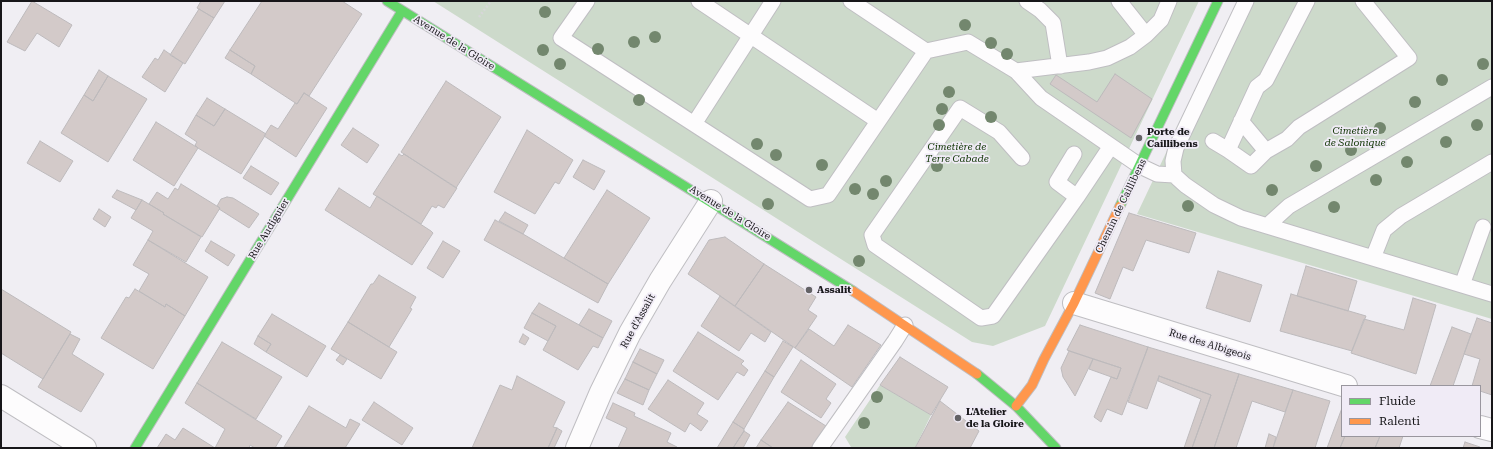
<!DOCTYPE html>
<html>
<head>
<meta charset="utf-8">
<style>
	body { margin:0 }
	#map { position:relative; width:1493px; height:449px; overflow:hidden; background:#f0eef3; font-family:"Roboto Serif",serif }
	canvas { display:block }
	.frame { position:absolute; inset:0; border:2px solid #171619; pointer-events:none }
	.legend { position:absolute; left:1341px; top:385px; width:140px; height:52px; box-sizing:border-box; background:#f0ebf6; border:1px solid #99969e; margin:0; padding:5px 7px; list-style:none; font-size:12px; color:#171619 }
	.legend li { display:flex; align-items:center; gap:8px; height:20px }
	.legend b { width:20px; border:1px solid #99969e }
</style>
</head>
<body>
<div id="map">
<canvas width="1493" height="449"></canvas>
<div class="frame"></div>
<ul class="legend">
<li><b style="height:5px;background:#63d668"></b>Fluide</li>
<li><b style="height:5px;background:#ff974d"></b>Ralenti</li>
</ul>
</div>
<script>
const ctx = document.querySelector('canvas').getContext('2d');
ctx.lineJoin = 'round';
function paint(path, color) { ctx.fillStyle = color; ctx.fill(path, 'evenodd'); }
const toPath = rows => new Path2D(rows.map(r => 'M' + r).join(''));
function trace(path, color, width, dash) { ctx.strokeStyle = color; ctx.lineWidth = width; ctx.lineCap = dash ? 'butt' : 'round'; ctx.setLineDash(dash || []); ctx.stroke(path); }
function drawText(font, color, halo, rows, align = 'center') {
  ctx.font = font + ' "Roboto Serif",serif'; ctx.lineWidth = 3.5; ctx.setLineDash([]); ctx.textBaseline = 'middle'; ctx.strokeStyle = halo; ctx.fillStyle = color; for (const [text, x, y, turn = 0] of rows) {
    ctx.save(); ctx.translate(x, y); ctx.rotate((+turn || 0) * Math.PI / 180); ctx.textAlign = isNaN(turn) ? turn : align; if (halo) ctx.strokeText(text, 0, 0); ctx.fillText(text, 0, 0); ctx.restore();
  }
}
paint(toPath([
	[433,1,1199,1,1045,326,993,346,972,342],
	[1238,1,1492,1,1492,319,1137,214],
	[880,385,931,415,915,448,852,448,851,447,845,437]
]), '#cddacb');
const building = toPath([
	[32,1,72,25,59,47,37,33,25,51,7,42,32,1],
	[201,1,225,1,214,18,197,8,201,1],
	[262,1,342,1,362,14,309,96,304,93,297,104,251,74,255,66,230,50,262,1],
	[199,9,214,18,185,64,170,55,199,9],
	[164,50,183,63,165,92,142,77,155,58,158,60,164,50],
	[230,50,255,66,251,74,225,58,230,50],
	[99,70,108,76,93,101,84,95,99,70],
	[1115,74,1152,99,1131,138,1050,84,1056,75,1097,102,1115,74],
	[108,76,147,99,108,162,61,133,84,95,93,101,108,76],
	[446,81,501,117,456,188,401,152,446,81],
	[304,93,327,108,296,157,264,136,271,125,278,129,295,103,297,104,304,93],
	[207,98,225,109,214,126,196,115,207,98],
	[225,109,266,134,241,174,198,148,195,145,197,142,185,134,196,115,214,126,225,109],
	[156,122,198,148,174,186,133,160,156,122],
	[353,128,379,145,367,163,341,145,353,128],
	[527,130,573,160,559,184,555,182,535,214,494,192,527,130],
	[40,141,73,161,60,182,27,163,40,141],
	[399,154,402,156,404,154,457,188,444,208,438,205,436,208,432,206,421,224,373,194,399,154],
	[583,160,605,171,594,190,573,177,583,160],
	[251,166,279,183,271,195,243,178,251,166],
	[181,184,220,208,202,237,163,214,164,213,149,204,157,192,168,199,175,188,178,190,181,184],
	[339,188,370,208,377,196,431,231,433,233,412,265,325,210,339,188],
	[117,190,142,200,136,210,112,197,117,190],
	[607,190,650,218,608,284,564,258,607,190],
	[227,197,233,198,259,214,249,228,219,209,220,208,217,206,221,199,227,197],
	[142,200,164,213,163,214,201,237,186,262,148,240,153,231,131,218,142,200],
	[99,209,111,217,105,227,93,219,99,209],
	[505,212,528,225,523,234,499,221,505,212],
	[1129,213,1196,233,1189,253,1146,240,1133,271,1123,267,1110,299,1095,293,1129,213],
	[495,220,523,234,608,284,598,303,484,240,495,220],
	[725,237,764,264,735,306,688,274,709,240,725,237],
	[148,240,208,277,185,316,166,304,165,307,139,291,149,274,133,265,148,240],
	[211,241,235,255,228,266,205,251,211,241],
	[443,241,460,251,443,278,427,268,443,241],
	[764,264,816,297,808,310,817,316,795,348,735,306,764,264],
	[1306,266,1357,281,1348,311,1297,296,1306,266],
	[1218,271,1262,285,1250,322,1206,308,1218,271],
	[379,275,416,297,410,308,412,309,389,347,348,322,371,284,373,284,379,275],
	[1,289,71,332,43,379,1,353,1,289],
	[135,289,165,307,166,304,185,316,153,369,101,338,126,297,129,298,135,289],
	[1291,294,1366,316,1352,351,1280,331,1291,294],
	[720,296,771,332,765,342,751,333,739,351,701,326,720,296],
	[1413,298,1436,305,1416,374,1351,353,1364,319,1404,330,1413,298],
	[539,303,603,338,598,348,593,346,578,370,543,350,556,326,532,313,539,303],
	[589,309,612,321,603,338,579,325,589,309],
	[532,313,556,326,548,341,524,328,532,313],
	[272,314,326,346,307,377,266,352,271,344,258,336,272,314],
	[1477,318,1492,323,1492,395,1480,391,1480,386,1472,386,1480,359,1464,354,1477,318],
	[348,322,397,352,381,379,331,349,348,322],
	[848,325,881,345,852,387,795,348,809,329,834,346,848,325],
	[1080,325,1148,347,1122,415,1107,409,1101,422,1094,417,1111,377,1117,379,1121,368,1067,350,1080,325],
	[1452,327,1471,334,1453,386,1430,386,1452,327],
	[698,332,744,361,741,364,748,370,744,376,737,372,718,400,673,371,698,332],
	[70,334,80,339,72,354,104,374,81,412,38,387,70,334],
	[523,334,529,338,525,345,519,342,523,334],
	[258,336,271,344,266,352,254,344,258,336],
	[783,341,793,347,774,377,765,371,783,341],
	[222,342,282,377,256,419,197,383,222,342],
	[1148,347,1239,374,1214,448,1192,448,1211,395,1159,376,1147,409,1128,402,1148,347],
	[640,349,664,360,657,374,633,362,640,349],
	[1069,351,1093,359,1075,396,1063,377,1061,368,1069,351],
	[340,355,347,359,343,365,336,360,340,355],
	[900,357,948,387,931,415,880,385,900,357],
	[1093,359,1121,368,1117,379,1089,369,1093,359],
	[801,360,836,384,826,399,831,403,821,418,781,392,801,360],
	[633,362,657,374,649,390,625,379,633,362],
	[765,371,774,377,744,429,733,422,765,371],
	[1239,374,1293,390,1285,412,1252,401,1236,448,1214,448,1239,374],
	[517,376,565,402,553,427,557,428,548,448,472,448,500,385,512,390,517,376],
	[1159,376,1211,395,1192,448,1184,448,1201,399,1158,381,1159,376],
	[625,379,649,390,643,405,617,393,625,379],
	[668,380,704,403,697,414,708,421,701,431,690,423,685,432,648,409,668,380],
	[197,383,282,436,275,448,255,448,250,445,249,448,157,448,166,434,175,440,183,428,215,448,225,429,185,403,197,383],
	[1293,390,1330,401,1315,448,1273,448,1293,390],
	[940,401,979,431,970,448,915,448,940,401],
	[374,402,413,428,402,445,362,420,374,402],
	[788,402,826,426,811,448,773,448,761,440,788,402],
	[613,403,635,413,634,416,671,433,667,442,677,447,677,448,618,448,627,428,606,418,613,403],
	[309,406,346,428,350,419,360,424,345,448,284,447,309,406],
	[1342,408,1342,436,1345,436,1340,448,1327,448,1342,408],
	[733,422,744,429,744,431,733,448,717,448,733,422],
	[557,428,562,431,554,448,548,448,557,428],
	[744,431,750,435,743,448,733,448,744,431],
	[1269,434,1276,437,1273,448,1265,448,1269,434],
	[1345,436,1380,436,1375,448,1340,448,1345,436],
	[1380,436,1403,436,1399,448,1375,448,1380,436],
	[761,440,773,448,756,448,761,440],
	[1465,442,1480,447,1480,448,1463,448,1465,442]
]);
paint(building, '#d3cac9');
trace(building, '#bdbabc', 1);
const lane = toPath([
	[587,1,561,38,810,199,828,195,926,51,968,42,1016,71,1089,62,1107,58,1130,47,1146,35,1161,20,1169,1],
	[699,1,878,121],
	[851,1,926,51],
	[1027,1,1040,10,1053,23,1060,66],
	[1119,1,1146,35],
	[1246,1,1176,148,1173,161,1174,175,1185,185,1214,205,1241,218,1492,294],
	[1307,1,1266,80,1257,87,1228,150,1251,166,1266,151,1287,139,1299,127,1409,58,1363,1],
	[1016,71,1041,98,1140,166,1157,174,1174,175],
	[1241,121,1266,151],
	[694,124,773,1],
	[1213,141,1228,150],
	[1022,158,999,132,960,108,872,235,875,245,981,318,993,316,1077,197,1057,182,1074,154],
	[1077,197,1111,146],
	[1268,225,1289,206,1492,87],
	[1373,258,1384,230,1401,216,1492,162],
	[1462,285,1483,227],
	[820,448,895,341,905,325]
]);
const street = toPath([
	[1074,303,1346,386],
	[1,396,85,448],
	[1480,427,1492,430],
	[577,448,601,392,630,333,660,281,711,201]
]);
const fast = toPath([
	[387,1,853,291],
	[1120,206,1218,1],
	[977,374,1016,406,1056,448],
	[135,448,402,11]
]);
const slow = toPath([
	[853,291,977,374],
	[1016,406,1032,385,1044,359,1074,303,1120,206]
]);
trace(lane, '#bfbec2', 17);
trace(street, '#bfbec2', 24);
trace(fast, '#bfbec2', 11);
trace(slow, '#bfbec2', 11);
trace(toPath([
	[479,17,491,1]
]), '#d7d7d9', 2.5, [2, 2]);
trace(lane, '#fdfcfd', 15);
trace(street, '#fdfcfd', 22);
trace(fast, '#63d668', 9);
trace(slow, '#ff974d', 9);
ctx.fillStyle = '#73876e';
for (const [x, y] of [
	[545,12],
	[965,25],
	[655,37],
	[634,42],
	[991,43],
	[598,49],
	[543,50],
	[1007,54],
	[560,64],
	[1483,64],
	[1442,80],
	[949,92],
	[639,100],
	[1415,102],
	[942,109],
	[991,117],
	[939,125],
	[1477,125],
	[1380,128],
	[1446,142],
	[757,144],
	[1351,150],
	[776,155],
	[1407,162],
	[822,165],
	[937,166],
	[1316,166],
	[1376,180],
	[886,181],
	[855,189],
	[1272,190],
	[873,194],
	[768,204],
	[1188,206],
	[1334,207],
	[859,261],
	[877,397],
	[864,423]
]) { ctx.beginPath(); ctx.arc(x, y, 6, 0, 2 * Math.PI); ctx.fill(); }
for (const [x, y, r, color] of [
	[1139,138,4,"#636265"],
	[809,290,4,"#636265"],
	[958,418,4,"#636265"]
]) { const dot = new Path2D(); dot.arc(x, y, r, 0, 2 * Math.PI); ctx.fillStyle = color; ctx.fill(dot); trace(dot, '#f0ebf6', 1.5); }
drawText('10px', '#171619', '#f0ebf6', [
	["Avenue de la Gloire",454,43,32],
	["Chemin de Caillibens",1121,206,-64],
	["Avenue de la Gloire",730,213,32],
	["Rue Audiguier",269,229,-59],
	["Rue d'Assalit",638,321,-61],
	["Rue des Albigeois",1210,345,17]
]);
drawText('italic 10px', '#0d3301', '#f0ebf6', [
	["Cimetière",1355,131],
	["de Salonique",1355,143],
	["Cimetière de",957,147],
	["Terre Cabade",957,159]
]);
drawText('bold 10px', '#171619', '#f0ebf6', [
	["Porte de",1147,132],
	["Caillibens",1147,144],
	["Assalit",817,290],
	["L'Atelier",966,412],
	["de la Gloire",966,424]
], 'left');
</script>
</body>
</html>
